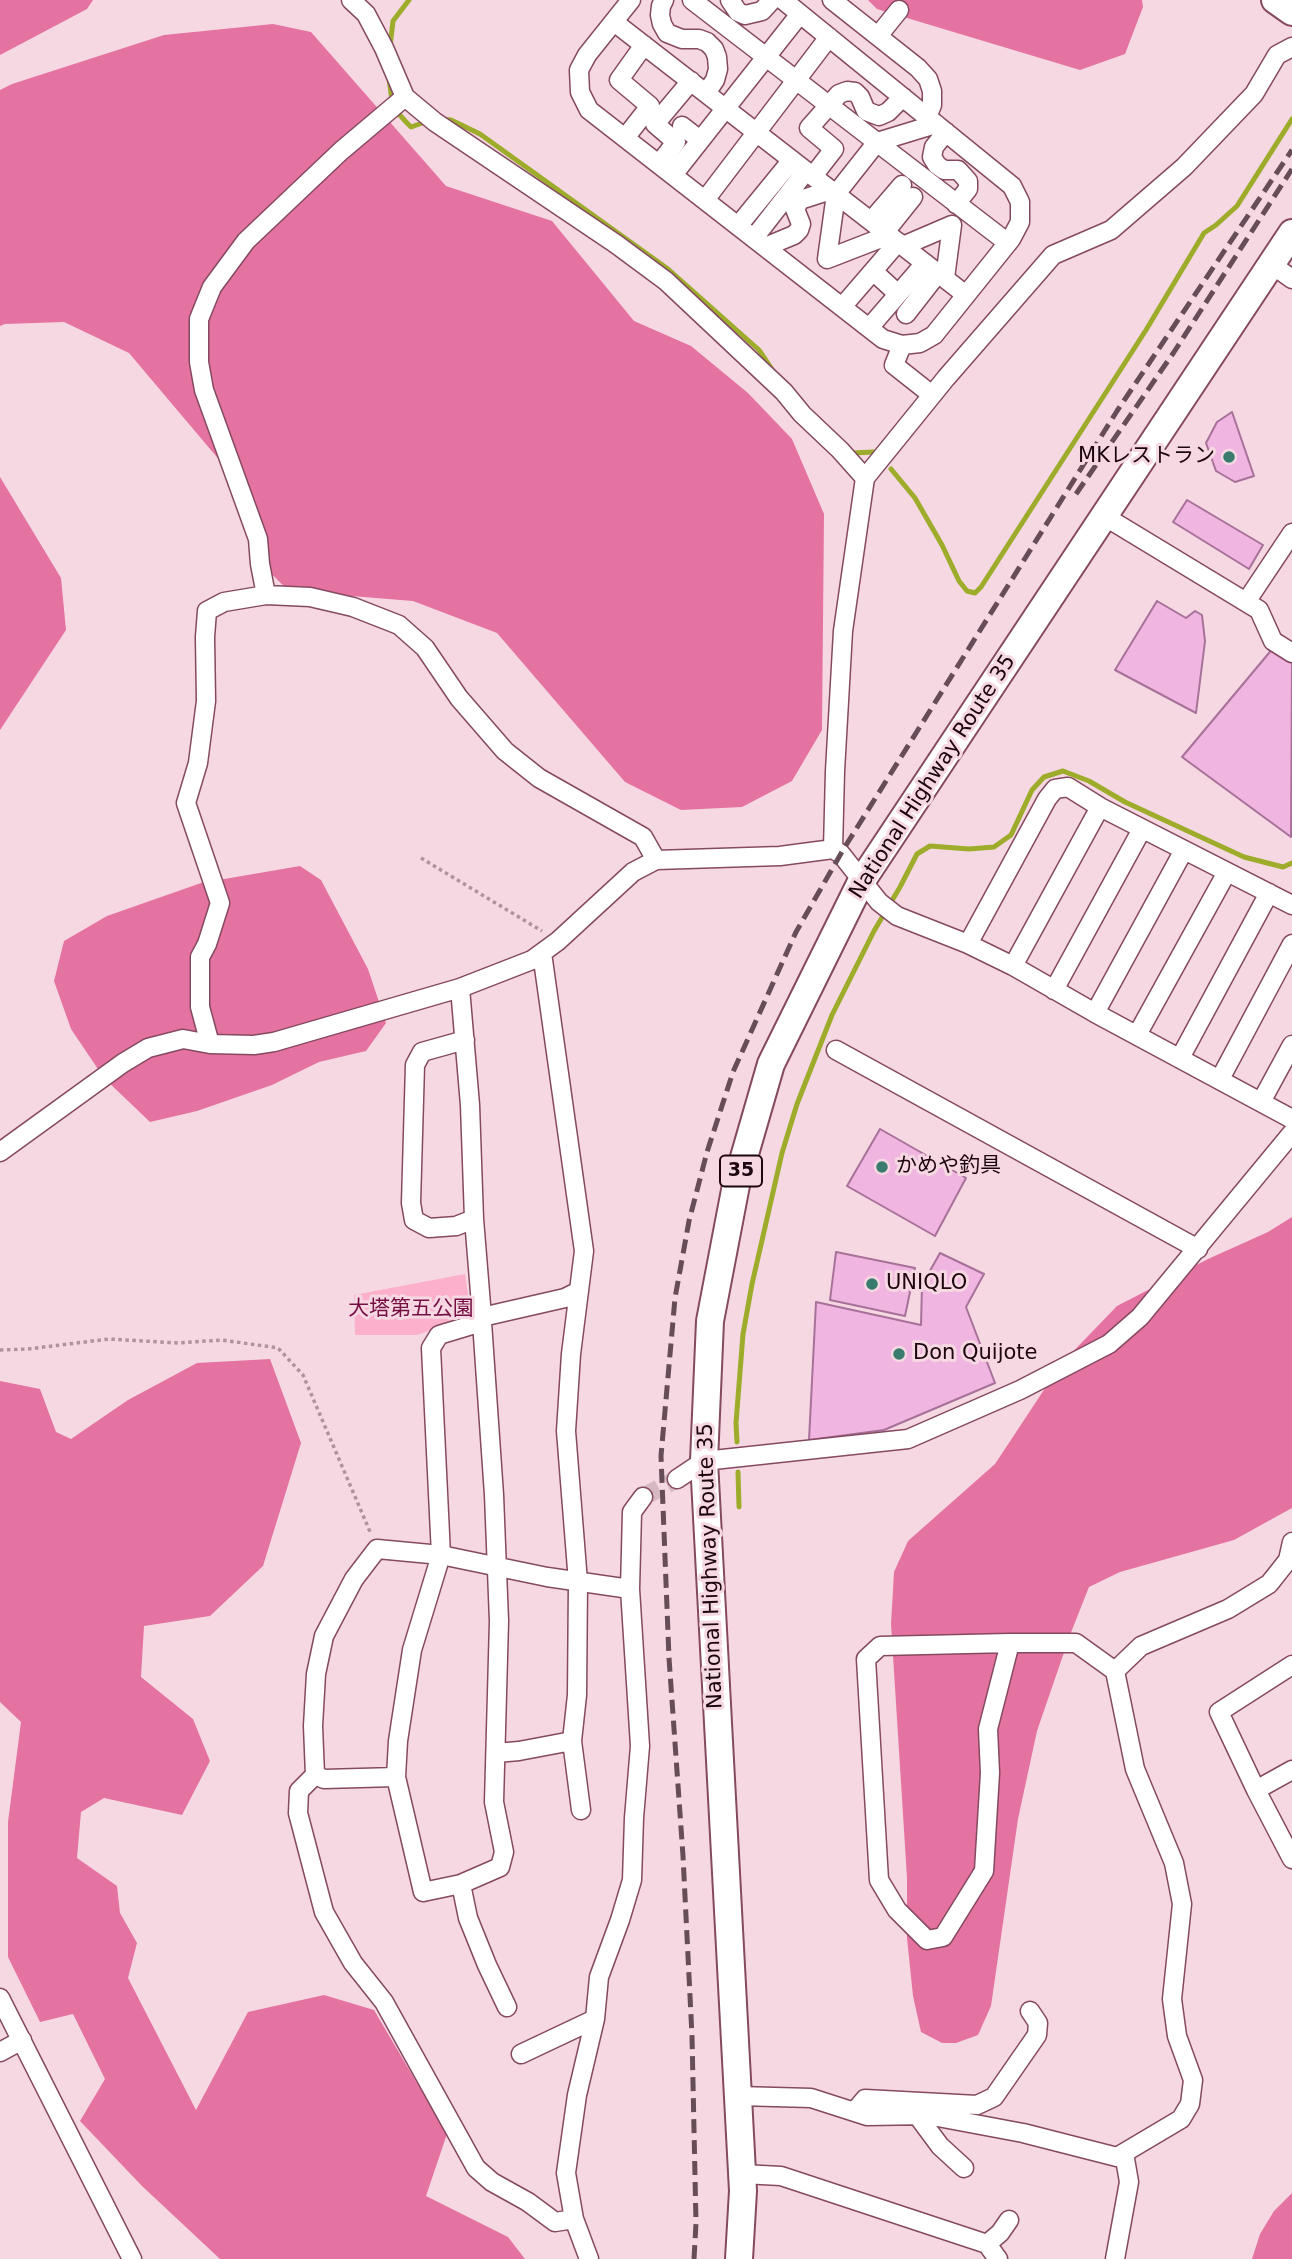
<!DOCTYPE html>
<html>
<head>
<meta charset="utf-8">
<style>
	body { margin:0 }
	canvas { display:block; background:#f6d8e2 }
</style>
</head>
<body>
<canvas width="1292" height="2259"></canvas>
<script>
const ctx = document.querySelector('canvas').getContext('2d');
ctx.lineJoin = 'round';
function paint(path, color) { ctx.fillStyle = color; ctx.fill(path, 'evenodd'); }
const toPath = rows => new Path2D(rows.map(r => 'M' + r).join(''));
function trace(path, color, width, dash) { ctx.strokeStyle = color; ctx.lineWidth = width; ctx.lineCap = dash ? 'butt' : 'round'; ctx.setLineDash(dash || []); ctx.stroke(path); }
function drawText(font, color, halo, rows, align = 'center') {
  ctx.font = font + ' "DejaVu Sans","Noto Sans JP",sans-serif'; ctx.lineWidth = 6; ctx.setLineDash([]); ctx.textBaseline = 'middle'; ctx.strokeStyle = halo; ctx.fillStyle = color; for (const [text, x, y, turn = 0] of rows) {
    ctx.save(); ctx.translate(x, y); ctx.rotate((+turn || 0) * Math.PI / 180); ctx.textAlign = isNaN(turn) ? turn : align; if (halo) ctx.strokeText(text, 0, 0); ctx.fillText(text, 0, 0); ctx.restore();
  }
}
paint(toPath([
	[465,1274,471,1316,417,1335,355,1335,354,1295]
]), '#fcb0cb');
paint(toPath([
	[0,0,93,0,87,9,0,55],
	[868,0,1142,0,1143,7,1125,54,1080,70,877,9],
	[273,24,311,32,446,186,552,221,634,321,691,346,748,393,792,439,824,514,822,730,792,781,742,807,681,810,625,782,497,633,413,601,289,591,255,558,221,462,129,353,64,322,5,324,0,326,0,90,12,84,164,35],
	[0,477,61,578,66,630,0,730],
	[300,866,321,880,368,969,386,1023,366,1051,319,1062,272,1085,197,1111,150,1122,104,1078,71,1029,54,981,64,941,107,916,201,883],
	[1292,1217,1292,1508,1234,1540,1120,1572,1089,1587,1070,1635,1037,1731,1018,1819,991,2006,978,2035,956,2043,942,2043,921,2032,913,1996,907,1938,907,1878,891,1624,894,1572,908,1541,995,1464,1061,1364,1117,1306,1208,1259,1268,1232],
	[270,1359,301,1443,263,1566,210,1616,144,1626,141,1677,193,1719,210,1761,182,1815,104,1798,81,1812,77,1858,117,1886,120,1913,137,1943,128,1978,196,2110,248,2012,324,1995,374,2010,447,2134,426,2196,508,2237,525,2259,220,2259,142,2186,80,2121,105,2079,73,2014,40,2022,8,1957,8,1822,21,1722,0,1702,0,1381,40,1389,56,1432,71,1439,128,1400,197,1363],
	[1292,2193,1292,2259,1252,2259,1260,2234,1274,2211]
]), '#e573a1');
trace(toPath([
	[390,47,393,21,409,0],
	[389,78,392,101,397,112,407,123,411,127,428,121],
	[441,119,451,120,480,134,668,269,759,350,773,371],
	[850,451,852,453,874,452],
	[891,469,915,498,942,545,959,581,967,591,975,593,981,587,1146,330,1204,233,1216,225,1237,206,1292,119],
	[737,1442,736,1423,743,1334,752,1284,782,1153,797,1104,832,1015,874,931,900,887,917,854,930,846,969,849,994,847,1011,835,1032,790,1044,777,1063,771,1089,781,1125,802,1244,857,1283,867,1292,863],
	[738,1472,739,1507]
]), '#9dad2b', 5);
const building = toPath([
	[1232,412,1254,476,1235,482,1216,471,1206,443,1217,422,1232,412],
	[1187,500,1263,545,1249,569,1173,522,1187,500],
	[1157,601,1186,618,1195,611,1202,615,1205,641,1196,713,1115,670,1157,601],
	[1274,647,1292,662,1291,837,1182,757,1274,647],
	[880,1129,966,1178,935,1236,847,1186,880,1129],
	[836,1252,915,1268,905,1316,830,1300,836,1252],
	[940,1253,984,1274,966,1307,995,1383,884,1430,809,1440,816,1302,921,1325,922,1285,940,1253]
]);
paint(building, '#f0b5e0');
trace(building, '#a77199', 2);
trace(toPath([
	[643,1497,677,1479]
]), '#d5b8c2', 18, [18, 9]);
const minor = toPath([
	[351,0,366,14,384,48,405,97,435,122,616,244,666,281,784,392,802,414,840,450,865,478],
	[631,0,587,55,579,70,580,92,589,110,883,339,902,345,920,343,934,335,1011,239,1020,222,1020,202,1012,186,783,0],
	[664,0,661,6,660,15,662,24,667,33,682,39,699,39,707,42,714,49,717,57,718,69,715,80,706,93],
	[692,0,1008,243],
	[730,0,738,12,745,15,762,11,772,0],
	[832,0,918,68,928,79,932,91,932,105,927,117],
	[614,22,966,295],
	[878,36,899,10],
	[682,126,700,140],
	[946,132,934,147,932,157,937,165,944,170,958,170,968,181,968,189,956,204],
	[625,138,650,106,619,80,644,45],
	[659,164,676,142,655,124,691,81],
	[673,175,800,14],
	[813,176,834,149,809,128,839,94,847,91,855,92,860,97,866,111,879,116,888,112,903,97],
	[705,200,829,37],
	[871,221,902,185],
	[738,226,792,160],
	[885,232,913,197],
	[889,235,827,259,836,194,877,142,936,124],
	[754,238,806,171],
	[903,246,952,225],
	[765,247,794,235,799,230,801,224,795,209,800,200,831,190],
	[1271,264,1292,279],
	[873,271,898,294],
	[945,278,952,225],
	[842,307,898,242],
	[906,314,938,273],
	[869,328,925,263],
	[902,345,894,365,932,395],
	[1104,516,1259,610,1273,641,1292,653],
	[266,595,260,564,258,539,204,390,199,362,199,319,212,287,246,241,341,151,405,97],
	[1246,602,1292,533],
	[833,849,835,771,843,631,865,478,946,378,1053,255,1111,230,1184,167,1254,94,1277,55,1292,47],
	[968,944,1047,799,1055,789,1068,787,1100,807],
	[1013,966,1100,807,1292,905],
	[1054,990,1142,829],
	[1095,1013,1184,850],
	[1137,1035,1227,872],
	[465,1040,422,1052,415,1065,411,1203,414,1220,429,1228,456,1226,474,1219],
	[210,1044,200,1007,200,957,207,944,220,903,186,803,198,763,206,701,205,637,207,611,224,602,266,595,310,597,353,607,399,625,425,648,459,698,505,751,539,778,643,837,656,860],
	[836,1050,1198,1249],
	[1180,1058,1269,893],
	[1220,1079,1292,944],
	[1261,1102,1292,1045],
	[0,1152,123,1063,148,1048,183,1039,210,1044,254,1045,274,1042,460,988,532,960,558,941,633,872,656,860,780,856,833,849,841,854,879,902,897,916,968,944,1013,966,1095,1013,1292,1119],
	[482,1317,565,1298,579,1291],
	[482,1322,494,1495,499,1621,494,1802,504,1852,500,1867,461,1884,468,1918,487,1965,507,2007],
	[677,1479,704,1461,908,1439,1020,1390,1109,1344,1140,1317,1292,1133],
	[1010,1643,988,1729,990,1773,984,1871,943,1937,927,1940,897,1910,879,1880,866,1659,880,1646,1010,1643,1076,1643,1115,1671],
	[1292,1665,1219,1712,1256,1790,1292,1859],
	[572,1741,581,1810],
	[496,1753,519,1751,572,1741,577,1695,578,1582,566,1431,571,1354,584,1251,542,953],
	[315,1775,299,1791,298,1813,324,1912,353,1963,384,2002,476,2168,492,2182,528,2202,555,2222,574,2219,566,2173,577,2095,595,2019,599,1977,620,1920,632,1880,634,1818,640,1746,630,1589,632,1512,643,1497],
	[396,1777,324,1779,315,1775,313,1726,316,1674,324,1636,354,1579,377,1549,441,1555,431,1348,439,1335,482,1322,482,1317,474,1219,470,1105,460,988],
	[1256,1790,1292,1770],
	[461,1884,423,1892,396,1777,398,1741,412,1650,441,1555,547,1577,630,1589],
	[0,1998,132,2259],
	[0,2052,22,2040],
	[521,2054,595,2019],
	[738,2096,811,2098,867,2116,927,2115,1023,2133,1117,2157,1181,2119,1190,2104,1193,2080,1177,2036,1172,1999,1182,1904,1174,1863,1135,1769,1115,1671,1141,1646,1228,1609,1269,1584,1288,1560,1292,1542],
	[854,2112,865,2099,977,2105,994,2097,1037,2035,1038,2023,1030,2011],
	[917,2115,940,2146,964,2168],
	[742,2174,781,2176,987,2244,1000,2233,1009,2220],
	[574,2219,589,2259],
	[987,2244,998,2259],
	[1115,2259,1129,2182,1124,2153]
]);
const highway = toPath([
	[1275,0,1292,12],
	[739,2259,743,2191,704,1461,710,1321,736,1185,771,1064,861,882,1292,233]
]);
trace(minor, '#854960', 21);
trace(highway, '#854960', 30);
trace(toPath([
	[421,858,542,931],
	[0,1350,28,1349,109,1339,178,1343,222,1340,278,1348,303,1375,371,1534]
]), '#ae929c', 3.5, [3.5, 3.5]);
trace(minor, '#fff', 18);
trace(highway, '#fff', 26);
trace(toPath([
	[1076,494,1174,352,1292,169],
	[694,2259,696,2223,692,2036,683,1856,669,1658,661,1456,675,1298,689,1221,707,1152,733,1072,796,932,843,850,1117,411,1292,150]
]), '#664d57', 5, [14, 7]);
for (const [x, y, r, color] of [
	[1229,457,7,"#397b6c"],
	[882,1167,7,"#397b6c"],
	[872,1284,7,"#397b6c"],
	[899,1354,7,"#397b6c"]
]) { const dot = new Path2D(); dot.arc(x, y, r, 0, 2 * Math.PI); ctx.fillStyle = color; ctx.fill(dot); trace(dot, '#f6d8e2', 2.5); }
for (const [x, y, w] of [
	[741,1171,42]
]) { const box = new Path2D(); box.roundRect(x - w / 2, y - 15.5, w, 31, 5); ctx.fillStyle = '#f6d8e2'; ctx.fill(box); trace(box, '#1c050f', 2); }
drawText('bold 19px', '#1c050f', null, [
	["35",741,1171]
]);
drawText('21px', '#1c050f', '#f6d8e2', [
	["MKレストラン",1215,457,"right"],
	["かめや釣具",896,1167],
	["UNIQLO",886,1284],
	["Don Quijote",913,1354]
], 'left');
drawText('21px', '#1c050f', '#f6d8e2', [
	["National Highway Route 35",933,777,-57],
	["National Highway Route 35",711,1566,-92]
]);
drawText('21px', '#760d43', '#f6d8e2', [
	["大塔第五公園",411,1310]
]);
</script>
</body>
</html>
